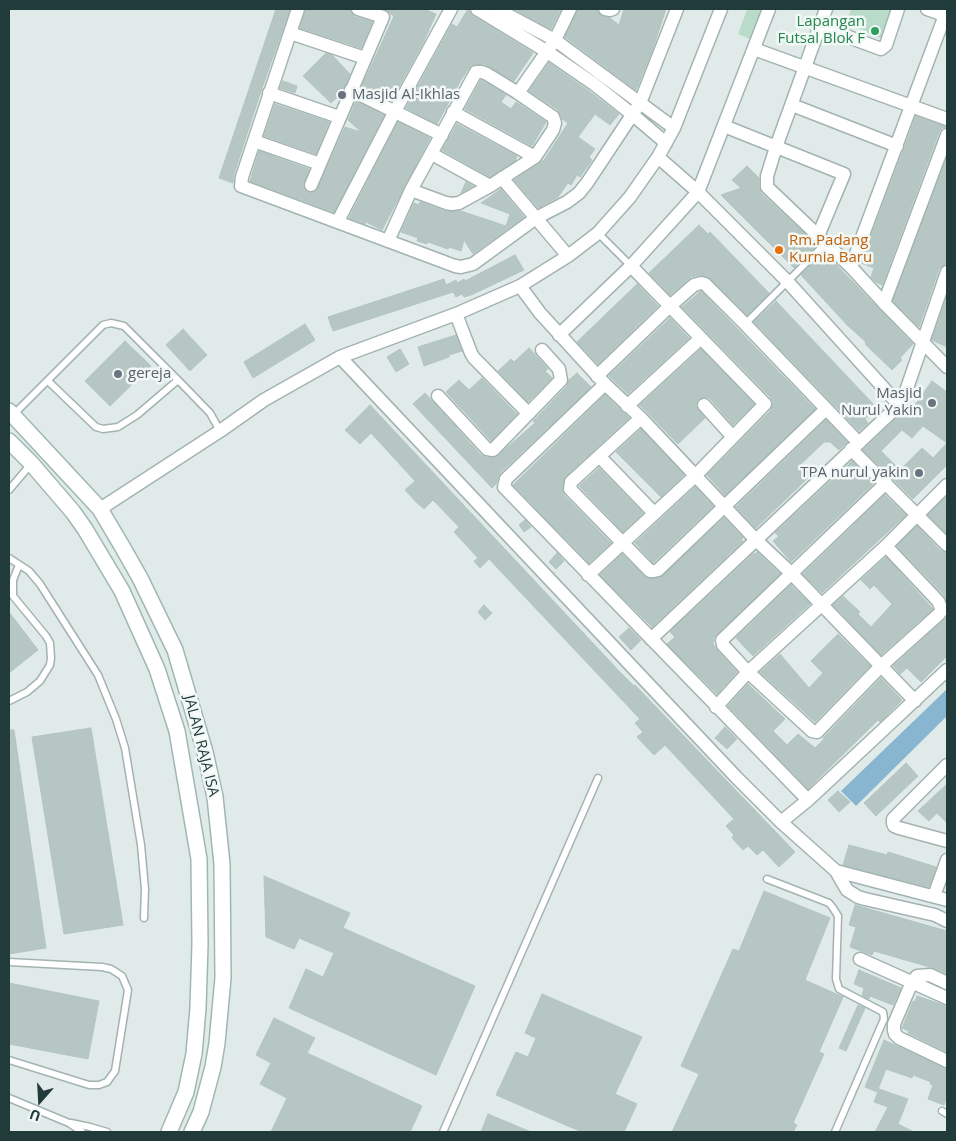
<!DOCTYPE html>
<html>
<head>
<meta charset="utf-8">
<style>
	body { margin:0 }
	#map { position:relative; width:956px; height:1141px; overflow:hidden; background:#e0ebe9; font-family:"Open Sans",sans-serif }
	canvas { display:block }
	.frame { position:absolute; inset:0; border:10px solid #213b3a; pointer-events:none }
	.north { position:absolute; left:15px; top:1076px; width:50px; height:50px; -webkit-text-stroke:4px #f1f8f6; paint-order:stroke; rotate:199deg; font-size:14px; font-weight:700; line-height:20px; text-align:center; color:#213b3a }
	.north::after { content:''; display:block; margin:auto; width:18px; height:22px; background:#213b3a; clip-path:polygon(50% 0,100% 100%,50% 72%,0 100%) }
</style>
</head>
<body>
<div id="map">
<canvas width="956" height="1141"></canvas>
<div class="frame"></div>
<div class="north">U</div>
</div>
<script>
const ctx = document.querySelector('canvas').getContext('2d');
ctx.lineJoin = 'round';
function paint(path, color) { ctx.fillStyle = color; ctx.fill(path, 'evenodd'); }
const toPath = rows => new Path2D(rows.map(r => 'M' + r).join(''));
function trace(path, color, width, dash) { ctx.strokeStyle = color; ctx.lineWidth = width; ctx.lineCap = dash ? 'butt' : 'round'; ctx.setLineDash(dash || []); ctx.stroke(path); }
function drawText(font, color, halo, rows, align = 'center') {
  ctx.font = font + ' "Open Sans",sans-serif'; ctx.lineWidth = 5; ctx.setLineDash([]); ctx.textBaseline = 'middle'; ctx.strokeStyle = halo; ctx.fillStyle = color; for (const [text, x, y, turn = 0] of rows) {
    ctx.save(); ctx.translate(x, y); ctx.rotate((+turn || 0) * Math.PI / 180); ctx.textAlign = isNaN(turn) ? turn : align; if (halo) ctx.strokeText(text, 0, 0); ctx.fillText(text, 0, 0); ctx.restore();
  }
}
paint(toPath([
	[747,9,763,9,752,40,738,34],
	[851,9,892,9,882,39,847,23]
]), '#b9dcca');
paint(toPath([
	[947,689,947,716,856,806,841,791]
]), '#88b5d0');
const building = toPath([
	[276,9,290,9,261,91,234,174,233,183,219,178,276,9],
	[306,9,350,9,352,14,355,17,372,22,361,48,300,28,306,9],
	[384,9,424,9,436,14,423,43,391,101,362,86,394,16,384,9],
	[468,9,473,16,533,53,514,81,485,64,471,65,461,80,437,124,406,108,452,24,457,27,468,9],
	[514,9,561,9,551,29,514,9],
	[578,9,597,9,600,15,610,18,619,25,624,9,666,9,652,51,636,90,565,37,578,9],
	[326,53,332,55,350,74,342,93,331,103,303,76,326,53],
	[549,63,589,91,619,114,610,125,595,114,578,137,595,149,589,157,592,160,580,177,577,175,571,185,568,183,558,197,538,208,514,180,544,160,568,123,562,119,558,110,529,91,549,63],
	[481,80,506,95,501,102,511,109,516,102,546,122,532,146,465,109,481,80],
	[283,81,297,86,295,93,280,88,283,81],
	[356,101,384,115,334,212,250,181,259,151,309,169,303,186,308,193,315,192,318,188,345,127,361,132,348,120,356,101],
	[275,104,329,122,316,154,264,136,275,104],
	[916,116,947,127,942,128,939,132,882,285,876,282,871,277,874,268,861,263,916,116],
	[398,122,430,138,382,230,366,222,365,224,349,218,398,122],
	[457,124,517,156,515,161,490,177,442,150,457,124],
	[947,157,947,264,942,266,939,269,919,327,893,301,947,157],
	[747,166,759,178,759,187,761,193,817,245,794,268,721,195,741,188,732,180,747,166],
	[466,182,473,186,461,193,466,182],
	[501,189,524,217,473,254,464,240,461,251,449,247,448,249,428,242,427,244,417,241,418,238,401,232,414,203,419,205,420,202,444,211,461,211,506,226,510,214,481,203,501,189],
	[699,225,708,234,710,232,769,293,747,315,707,276,699,275,691,277,670,295,649,273,699,225],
	[824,252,913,344,900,358,902,360,892,370,865,344,866,342,848,326,801,275,824,252],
	[515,255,524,270,471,295,464,297,462,294,456,297,453,292,333,331,328,317,444,279,446,285,456,280,457,283,464,279,465,281,515,255],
	[637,284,658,306,598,364,577,342,637,284],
	[701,291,815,409,725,495,707,475,771,410,773,402,771,398,682,307,701,291],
	[947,296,947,347,932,340,947,296],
	[776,301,877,408,865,419,868,423,859,431,754,322,776,301],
	[670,318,689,338,628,394,609,376,670,318],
	[305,324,315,340,253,378,244,362,305,324],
	[183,329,207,355,190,371,166,345,183,329],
	[456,335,462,351,449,355,449,357,424,366,418,347,456,335],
	[125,341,151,366,110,406,85,381,125,341],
	[529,348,548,369,545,371,552,378,528,402,498,371,511,359,514,362,529,348],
	[400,349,409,364,396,372,387,357,400,349],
	[701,349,754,404,733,425,710,399,706,397,699,399,696,403,696,407,705,418,678,444,640,405,701,349],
	[577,373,591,387,500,473,496,484,492,488,413,404,425,393,481,455,486,457,495,458,535,423,533,421,567,386,569,380,577,373],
	[482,378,517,414,491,441,446,392,459,380,469,390,482,378],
	[932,381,947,392,947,443,923,426,912,438,902,430,881,451,900,470,922,448,933,458,947,443,947,465,913,499,863,450,903,412,907,416,932,381],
	[605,395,629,418,566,476,562,488,564,495,611,543,589,563,513,485,605,395],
	[370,405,620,672,634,686,635,685,795,852,779,867,763,850,757,855,748,846,743,850,732,838,734,835,726,826,734,819,665,745,654,755,637,737,643,732,635,723,640,719,489,559,480,568,474,561,478,558,454,532,459,527,433,500,424,509,417,503,405,490,415,481,371,433,360,444,345,430,370,405],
	[826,420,847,442,839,450,830,442,824,442,800,465,811,475,756,528,755,527,736,507,826,420],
	[641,429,684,475,661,497,616,452,641,429],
	[852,461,874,483,791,562,773,541,779,536,775,533,852,461],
	[599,468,643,513,623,532,579,486,599,468],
	[695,487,713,506,653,563,635,543,695,487],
	[885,495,906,515,822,593,803,574,885,495],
	[947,496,947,534,928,515,947,496],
	[724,518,743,538,741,539,743,541,652,627,600,575,622,554,647,578,660,578,724,518],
	[525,520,531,527,524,532,519,525,525,520],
	[917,526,941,551,947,553,947,602,944,595,897,546,917,526],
	[757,552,780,574,714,637,713,644,717,650,737,672,717,694,667,644,675,637,670,632,754,553,755,554,757,552],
	[557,553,564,561,556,569,549,562,557,553],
	[886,557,933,609,881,655,833,605,843,596,860,612,858,614,871,627,892,604,874,585,870,589,861,580,886,557],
	[791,585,810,604,753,656,736,638,791,585],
	[484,605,492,613,485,620,478,612,484,605],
	[9,612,38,650,9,673,9,612],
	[947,617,947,656,921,682,907,668,900,674,893,666,947,617],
	[629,628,641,640,631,650,619,637,629,628],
	[838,634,870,666,815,722,760,672,780,654,809,688,823,673,811,661,838,634],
	[881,678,902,700,880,722,878,720,808,789,728,706,748,684,785,719,773,731,787,745,798,734,815,748,824,739,823,738,881,678],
	[725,727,737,739,727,749,715,738,725,727],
	[91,728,123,925,64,934,32,737,91,728],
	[9,730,14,730,46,948,9,954,9,730],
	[906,763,918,776,876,816,864,803,906,763],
	[947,784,947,823,937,813,929,821,918,811,947,784],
	[838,791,850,802,839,812,828,800,838,791],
	[849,845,887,855,888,852,936,867,929,887,843,865,849,845],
	[264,876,350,913,343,928,475,986,436,1075,289,1008,306,969,323,977,334,953,299,938,294,949,266,937,264,876],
	[764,891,830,918,805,980,843,997,819,1052,824,1054,793,1123,797,1125,793,1132,672,1132,699,1074,681,1066,733,949,739,951,764,891],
	[855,905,947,931,947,974,933,968,874,951,872,955,850,947,856,927,849,925,855,905],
	[859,970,901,988,893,1005,870,996,869,999,862,995,864,988,854,984,859,970],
	[9,983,99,1001,88,1059,9,1044,9,983],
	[542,994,642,1037,615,1094,637,1104,624,1132,582,1132,496,1095,516,1052,528,1057,536,1038,525,1033,542,994],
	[917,996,947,1006,947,1052,908,1033,909,1031,902,1028,913,1001,915,1002,917,996],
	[858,1005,865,1008,846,1051,839,1048,858,1005],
	[274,1018,315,1038,307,1053,422,1106,410,1132,271,1132,287,1098,260,1084,271,1063,256,1055,274,1018],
	[884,1040,947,1069,947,1096,944,1105,928,1099,933,1085,930,1084,931,1082,913,1075,912,1078,886,1069,877,1092,865,1087,884,1040],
	[879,1089,908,1099,898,1124,914,1132,875,1132,888,1107,874,1102,879,1089],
	[488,1114,531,1132,481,1132,488,1114]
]);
paint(building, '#b6c6c2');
trace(building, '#b3c5c1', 1);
const service = toPath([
	[598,233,631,266],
	[745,324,826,243],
	[48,381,96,427,103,429,118,427,137,415,178,380,210,413,220,431],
	[13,415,103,325,111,323,124,326,178,380],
	[9,490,31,464],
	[9,558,29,571,40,584,98,675,116,719,125,748,141,845,145,889,144,918],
	[9,701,27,692,40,681,50,665,51,658,50,643,46,636,13,596,13,580,19,565],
	[767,879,829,903,833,908,838,916,836,979,839,989,883,1012,884,1019,835,1132],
	[9,962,102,967,111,969,122,976,128,990,115,1071,107,1082,99,1085,89,1085,9,1060],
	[9,1098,69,1123,82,1132],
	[942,1111,947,1114],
	[71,1123,90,1127,107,1132],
	[443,1132,598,778]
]);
const minor = toPath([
	[298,9,242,177,241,186,455,266,461,267,473,264,536,218,567,202,579,193,587,183,640,103,677,9],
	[477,9,546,51,594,84,633,115,666,143],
	[497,9,555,40,674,128],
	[605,9,610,10,613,9],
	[826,9,776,147,767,176,767,187,851,267,884,303,947,367],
	[927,9,947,16],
	[819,26,881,49,886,45,898,9],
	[290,33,365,58],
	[754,49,947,119],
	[351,90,442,135],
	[269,93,339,117],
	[518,93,555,40,570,9],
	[792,105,897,146],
	[453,112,535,157],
	[724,126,844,174,818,236],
	[254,141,320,164],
	[432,154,490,186],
	[658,157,698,192,787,281,899,405],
	[502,178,568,256],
	[311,185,383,17,358,9],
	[338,221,395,111,451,9],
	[388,241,411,190,476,72,482,72,487,74,518,93,553,117,555,123,553,130,535,157,490,186,459,203,452,204,446,203,411,190],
	[851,267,945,15],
	[520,286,540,313,605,384,641,418,756,540,792,574,915,701],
	[884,303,947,135],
	[456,314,471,353,474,358,528,413],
	[559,335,631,266,698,192,769,9],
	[340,357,736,777,781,822,836,871,847,890,858,897,865,899,935,915,947,921],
	[597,376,670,306,694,285,701,283,705,284,745,324,859,443],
	[605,384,506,479,504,487,808,800],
	[438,396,487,449,493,450,561,380,559,369,542,350],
	[704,405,732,436],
	[627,406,701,338],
	[641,418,571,482,570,489,650,571,654,571,658,570,826,409],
	[851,449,947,545],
	[600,457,654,513],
	[100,509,220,431,264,400,340,357,456,314,520,286,568,256,598,233,630,197,658,157,674,128,721,9],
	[886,546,938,601,942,610,939,614,881,666,817,732,812,731,748,672,723,645,722,640,886,483],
	[588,575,695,476,765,404,631,266],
	[651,639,899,405,906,391,947,272],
	[716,707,748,672,886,546,947,485],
	[947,765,893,819,893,823,894,826,899,828,947,841],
	[781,822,808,800,947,670],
	[836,871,947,900],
	[934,896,947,860],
	[860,959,947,998],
	[947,983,930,975,917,976,912,982,894,1024,894,1030,895,1034,899,1038,947,1061]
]);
const secondary = toPath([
	[9,411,100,509,123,548,140,578,175,650,205,752,215,797,222,864,223,978,217,1043,213,1067,201,1112,192,1132],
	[9,441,31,463,73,512,85,529,122,591,157,669,177,731,199,859,200,944,198,1008,194,1054,186,1092,169,1132]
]);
trace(service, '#a3b3b1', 9);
trace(minor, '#a3b3b1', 15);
trace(secondary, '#9fb7b3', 18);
trace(service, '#fff', 6);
trace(minor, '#fff', 12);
trace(secondary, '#fff', 15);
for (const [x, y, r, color] of [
	[875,31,5,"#2e9e5b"],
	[342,95,5,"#6b7280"],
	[779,250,5,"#e8710a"],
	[118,374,5,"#6b7280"],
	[932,403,5,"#6b7280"],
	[919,473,5,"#6b7280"]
]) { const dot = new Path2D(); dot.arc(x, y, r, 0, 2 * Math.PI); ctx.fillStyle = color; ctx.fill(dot); trace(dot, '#f1f8f6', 2); }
drawText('15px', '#27864d', '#f1f8f6', [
	["Lapangan",865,22],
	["Futsal Blok F",865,39]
], 'right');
drawText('15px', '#5b616d', '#f1f8f6', [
	["Masjid Al-Ikhlas",352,95],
	["gereja",128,374],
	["Masjid",922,394,"right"],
	["Nurul Yakin",922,411,"right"],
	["TPA nurul yakin",909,473,"right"]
], 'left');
drawText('15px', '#c56008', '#f1f8f6', [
	["Rm.Padang",789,241],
	["Kurnia Baru",789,258]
], 'left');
drawText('15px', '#213b3a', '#f1f8f6', [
	["JALAN RAJA ISA",201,746,76]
]);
</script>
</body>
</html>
